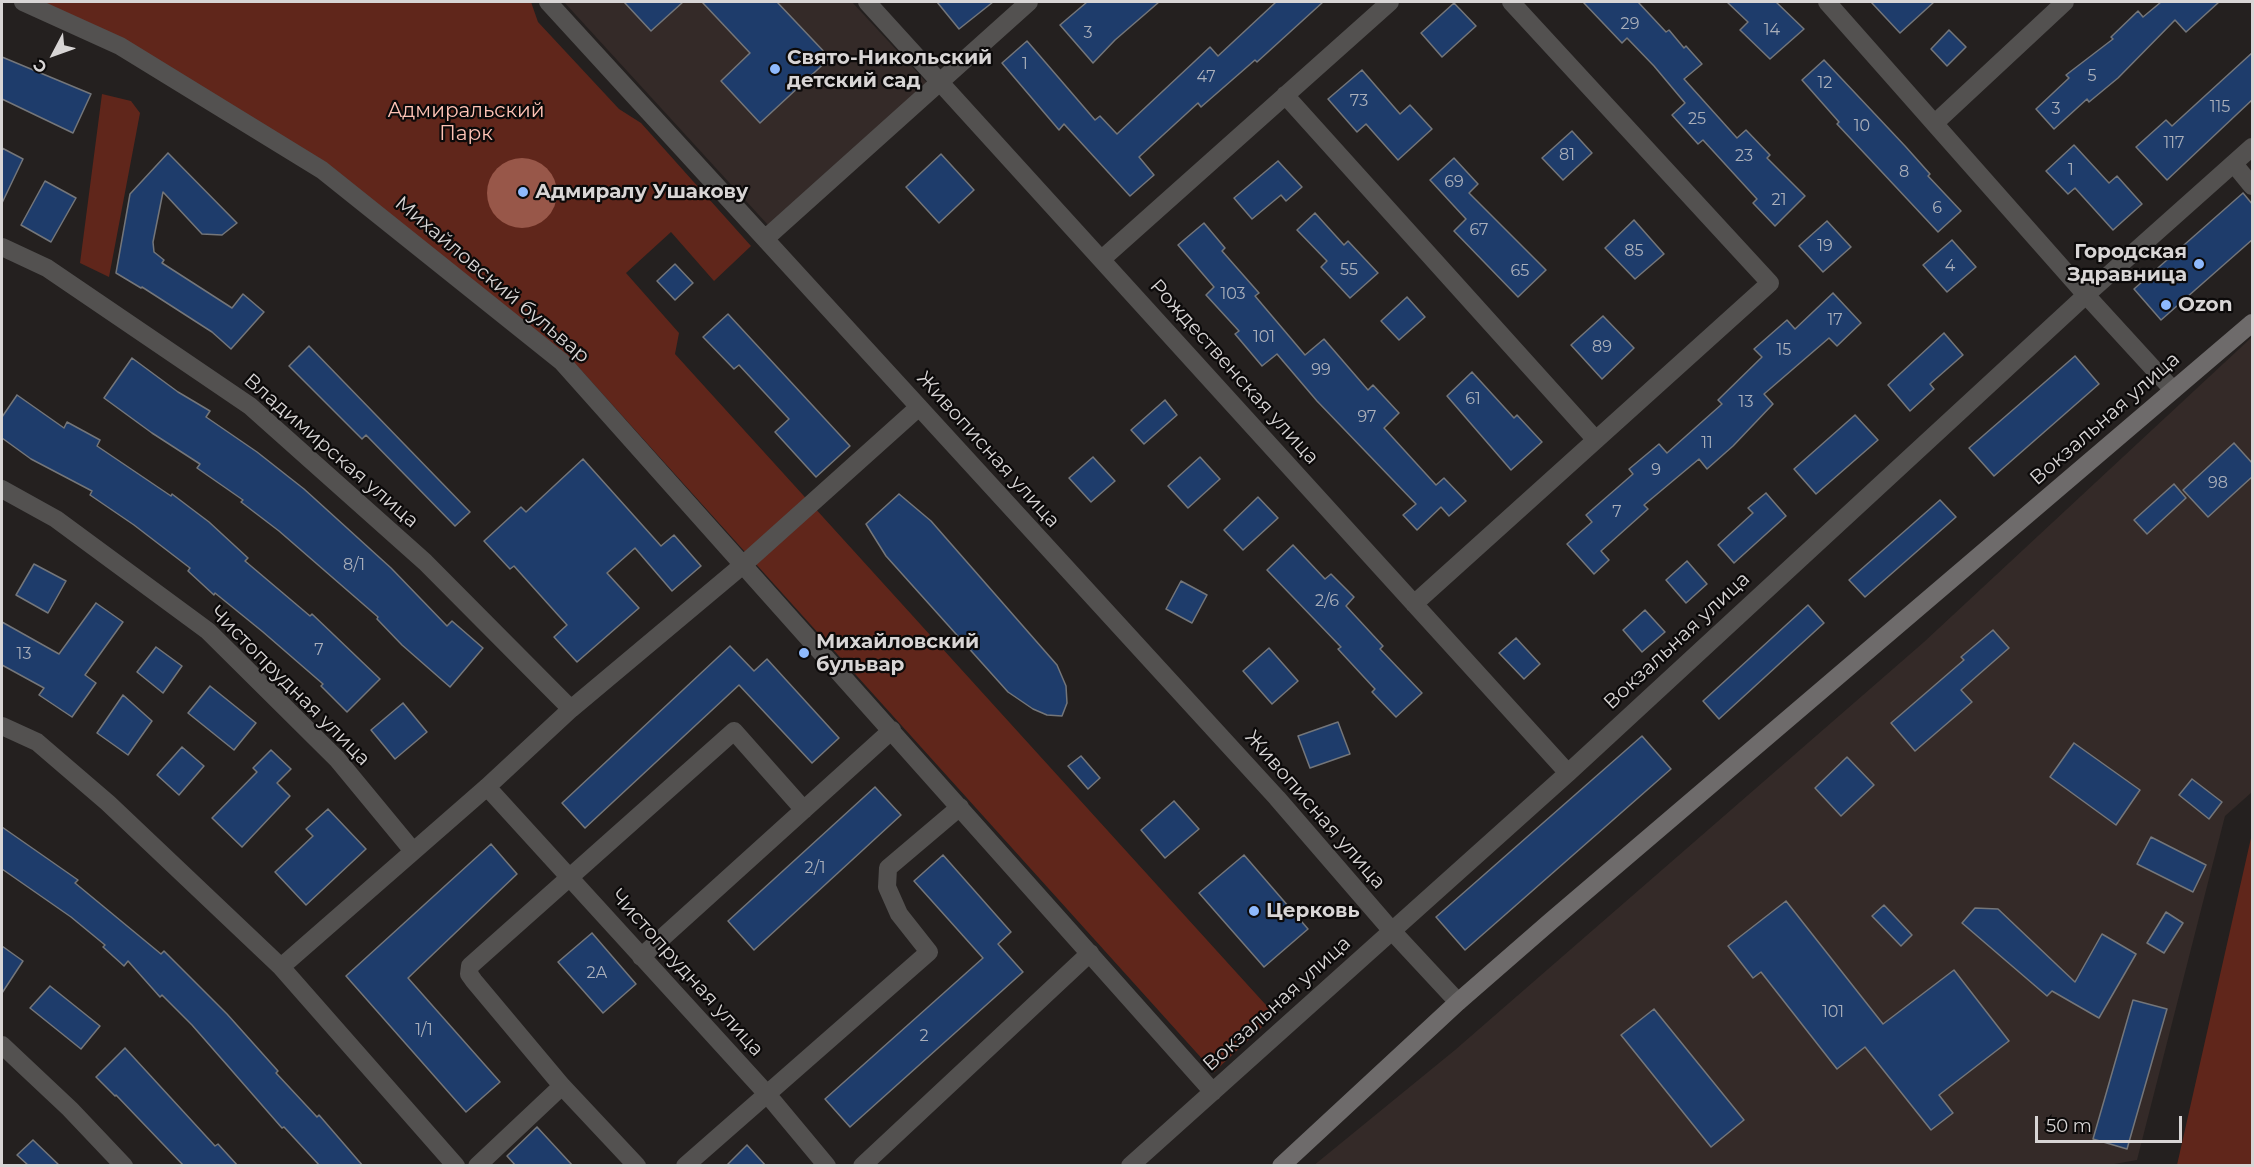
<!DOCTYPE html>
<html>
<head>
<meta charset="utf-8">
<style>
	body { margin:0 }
	#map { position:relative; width:2254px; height:1167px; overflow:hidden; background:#24201f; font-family:Montserrat,sans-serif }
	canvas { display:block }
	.frame { position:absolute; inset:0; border:3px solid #d8d5d5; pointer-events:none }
	.north { position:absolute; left:24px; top:24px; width:60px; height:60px; -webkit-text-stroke:4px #0c0a0a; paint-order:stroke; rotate:229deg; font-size:16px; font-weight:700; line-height:24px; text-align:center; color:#d8d5d5 }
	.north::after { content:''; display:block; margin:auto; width:21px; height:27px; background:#d8d5d5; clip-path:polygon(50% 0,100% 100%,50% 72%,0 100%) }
	.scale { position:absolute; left:2035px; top:1116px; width:147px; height:27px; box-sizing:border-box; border:3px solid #d8d5d5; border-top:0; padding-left:8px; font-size:18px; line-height:21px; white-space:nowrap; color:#d8d5d5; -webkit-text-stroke:4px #0c0a0a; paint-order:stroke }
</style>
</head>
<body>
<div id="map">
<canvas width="2254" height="1167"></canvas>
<div class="frame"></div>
<div class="north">С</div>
<div class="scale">50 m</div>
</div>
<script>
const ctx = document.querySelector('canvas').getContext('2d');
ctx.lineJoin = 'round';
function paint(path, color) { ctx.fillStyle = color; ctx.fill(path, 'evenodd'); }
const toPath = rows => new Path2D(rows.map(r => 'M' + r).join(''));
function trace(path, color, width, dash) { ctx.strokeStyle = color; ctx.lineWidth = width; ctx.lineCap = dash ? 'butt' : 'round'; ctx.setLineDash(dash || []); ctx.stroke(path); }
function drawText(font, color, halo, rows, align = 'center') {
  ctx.font = font + ' Montserrat,sans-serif'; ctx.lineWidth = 4.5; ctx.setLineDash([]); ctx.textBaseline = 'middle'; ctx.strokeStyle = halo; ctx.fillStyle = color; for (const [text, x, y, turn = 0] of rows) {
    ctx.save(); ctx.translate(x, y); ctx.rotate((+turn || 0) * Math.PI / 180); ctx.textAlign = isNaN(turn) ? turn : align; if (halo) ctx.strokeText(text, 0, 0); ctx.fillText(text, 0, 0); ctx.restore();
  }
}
paint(toPath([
	[564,2,852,2,927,83,768,225],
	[2252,337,2252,792,2225,816,2137,1160,2103,1166,1313,1166,1455,1050,1924,642]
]), '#342a28');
paint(toPath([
	[37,2,531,2,538,22,619,109,641,123,751,246,714,281,671,232,626,273,679,333,675,354,1275,1015,1214,1072,572,360,326,165],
	[102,94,131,101,140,113,109,277,80,263],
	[2252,837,2252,1165,2177,1165,2251,838]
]), '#60261b');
paint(toPath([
	'487 193a35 35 0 1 1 70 0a35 35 0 1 1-70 0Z'
]), '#985749');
const building = toPath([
	[624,2,683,2,651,31,624,2],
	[702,2,777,2,830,58,760,123,721,81,750,53,702,2],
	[937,2,993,2,959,29,937,2],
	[1087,2,1159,2,1115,40,1093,63,1060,25,1087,2],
	[1276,2,1323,2,1257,62,1255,60,1201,107,1198,103,1139,157,1154,175,1130,196,1064,124,1059,130,1002,63,1027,41,1095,120,1100,116,1117,134,1210,47,1218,56,1276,2],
	[1583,2,1638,2,1666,32,1669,30,1684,48,1686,46,1702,64,1684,79,1737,138,1746,130,1770,155,1767,158,1805,196,1775,226,1753,203,1757,199,1703,140,1698,144,1672,115,1685,103,1654,66,1627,38,1622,43,1583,2],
	[1727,2,1776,2,1804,29,1770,59,1740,30,1748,22,1727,2],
	[1871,2,1934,2,1900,33,1871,2],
	[2161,2,2219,2,2186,32,2175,20,2118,78,2089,102,2087,99,2054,129,2036,109,2069,78,2066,75,2113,39,2111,37,2138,11,2143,17,2161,2],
	[1454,3,1476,26,1442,57,1421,33,1454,3],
	[1949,30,1966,47,1947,66,1931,49,1949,30],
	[2253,52,2253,99,2167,180,2136,147,2166,120,2172,126,2253,52],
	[2,57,91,94,73,133,2,99,2,57],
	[1824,60,1905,146,1930,174,1928,176,1961,211,1938,232,1837,124,1839,122,1802,80,1824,60],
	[1362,70,1400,114,1410,105,1432,129,1398,160,1366,124,1357,132,1328,99,1362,70],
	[1572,131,1592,153,1563,180,1542,158,1572,131],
	[2074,145,2109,183,2117,176,2142,204,2113,230,2075,188,2068,194,2046,171,2074,145],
	[2,148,23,159,2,203,2,148],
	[168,153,237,223,222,235,202,234,163,192,153,242,154,252,164,260,162,263,232,308,243,294,264,312,231,349,212,332,142,287,141,288,116,273,130,194,168,153],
	[941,154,974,190,939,223,906,187,941,154],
	[1454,158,1478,184,1469,193,1546,270,1518,297,1454,231,1466,219,1430,180,1454,158],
	[1278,161,1302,187,1286,201,1281,195,1252,219,1234,198,1278,161],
	[45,181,76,198,51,242,21,225,45,181],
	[2243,193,2253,205,2253,239,2161,320,2134,289,2243,193],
	[1315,213,1344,245,1348,241,1378,273,1350,298,1321,267,1327,261,1297,230,1315,213],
	[1634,220,1664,254,1635,279,1605,248,1634,220],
	[1827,221,1851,247,1823,272,1799,246,1827,221],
	[1204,223,1225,248,1222,251,1259,293,1255,296,1305,355,1324,339,1368,390,1373,385,1399,413,1384,428,1436,485,1444,478,1466,501,1449,516,1441,507,1417,530,1403,515,1416,504,1317,401,1277,354,1262,366,1235,334,1239,331,1206,295,1214,287,1178,245,1204,223],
	[1952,240,1976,267,1947,292,1923,265,1952,240],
	[675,264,693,283,675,300,657,281,675,264],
	[1833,293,1861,323,1837,346,1829,338,1764,394,1773,404,1733,446,1707,469,1699,459,1644,505,1648,509,1601,551,1609,560,1594,574,1567,544,1592,522,1586,515,1633,474,1629,469,1659,444,1667,453,1722,404,1718,400,1762,357,1754,349,1787,320,1795,329,1833,293],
	[1407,297,1425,317,1399,340,1381,321,1407,297],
	[728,314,850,446,816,477,775,432,789,419,739,365,734,369,703,337,728,314],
	[1603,316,1634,348,1602,379,1571,345,1603,316],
	[1944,333,1963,355,1930,384,1934,389,1910,411,1888,385,1944,333],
	[309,346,470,512,455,526,366,435,362,439,289,366,309,346],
	[2075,356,2099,384,1994,476,1969,448,2075,356],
	[132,358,178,392,210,411,206,417,257,452,304,489,391,568,447,626,452,621,483,648,450,687,402,645,377,619,378,617,279,531,241,502,243,500,197,468,200,464,152,433,104,398,132,358],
	[1472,372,1514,418,1517,415,1542,442,1511,470,1447,396,1472,372],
	[17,395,64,428,67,422,100,440,97,446,171,496,172,494,209,522,248,558,245,561,310,616,312,614,380,679,347,712,321,686,323,684,263,632,215,593,214,595,188,571,190,568,134,525,90,495,92,491,31,459,2,438,2,417,17,395],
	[1165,400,1177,415,1144,444,1131,430,1165,400],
	[1855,415,1878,440,1816,494,1794,469,1855,415],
	[2234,443,2253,464,2253,476,2208,517,2183,490,2234,443],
	[1093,457,1115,481,1091,502,1069,478,1093,457],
	[1200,457,1220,479,1188,508,1168,486,1200,457],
	[583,459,661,546,674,535,701,566,672,591,635,548,607,573,639,608,577,662,554,637,567,625,514,566,510,569,484,541,521,507,526,512,583,459],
	[2174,484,2186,498,2147,534,2134,520,2174,484],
	[1766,493,1786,516,1734,563,1718,545,1753,513,1748,508,1766,493],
	[899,494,931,521,1057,665,1066,686,1067,703,1062,716,1047,715,1033,709,1008,692,886,556,866,524,899,494],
	[1258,497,1278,518,1243,550,1224,530,1258,497],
	[1940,500,1956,517,1865,597,1849,580,1940,500],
	[1293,545,1325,579,1331,574,1354,597,1346,606,1383,646,1380,649,1422,693,1396,717,1372,692,1375,689,1338,649,1341,647,1267,570,1293,545],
	[1687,561,1707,584,1686,603,1666,580,1687,561],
	[34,564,66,581,48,613,16,595,34,564],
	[1181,581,1207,595,1192,623,1166,609,1181,581],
	[96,603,123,622,85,675,96,683,72,717,39,695,44,688,2,665,2,622,59,654,96,603],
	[1808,605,1824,623,1719,719,1703,701,1808,605],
	[1645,610,1665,632,1642,652,1623,630,1645,610],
	[1993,630,2009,648,1961,690,1972,702,1915,751,1891,723,1964,660,1961,657,1993,630],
	[1516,638,1540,664,1524,679,1499,653,1516,638],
	[730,646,754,671,767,659,839,738,812,763,739,685,585,828,562,803,730,646],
	[156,647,182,666,163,693,137,672,156,647],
	[1269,648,1298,681,1272,704,1243,671,1269,648],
	[210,686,256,723,234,750,188,713,210,686],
	[123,695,152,721,128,755,97,733,123,695],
	[403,703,427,732,395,759,371,730,403,703],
	[1338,722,1350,754,1310,768,1298,736,1338,722],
	[1642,736,1671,769,1465,950,1436,917,1642,736],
	[2074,743,2140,790,2116,825,2050,777,2074,743],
	[182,747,204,766,179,795,157,775,182,747],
	[271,750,291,769,277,783,290,796,242,847,212,818,257,772,253,768,271,750],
	[1081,756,1100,778,1088,789,1068,766,1081,756],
	[1847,757,1874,785,1841,816,1815,788,1847,757],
	[2192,779,2222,802,2209,819,2179,795,2192,779],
	[875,787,901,815,754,950,728,921,875,787],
	[1174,801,1199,829,1165,858,1141,830,1174,801],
	[328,809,366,849,306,905,275,872,313,836,306,829,328,809],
	[2,827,78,880,75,883,161,954,164,951,227,1014,278,1071,276,1073,317,1117,319,1115,363,1166,320,1166,284,1127,282,1128,192,1025,162,995,160,997,128,961,124,966,103,947,105,945,71,917,2,869,2,827],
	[2151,837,2206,865,2193,892,2137,864,2151,837],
	[491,844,517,874,408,978,500,1082,466,1112,346,976,491,844],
	[943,855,1011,932,998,944,1023,972,850,1127,825,1099,983,958,914,881,943,855],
	[1244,855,1308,929,1264,967,1199,893,1244,855],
	[1786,901,1883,1024,1954,970,2009,1041,1939,1095,1953,1113,1931,1130,1865,1047,1837,1069,1761,972,1753,978,1728,946,1786,901],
	[1884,905,1912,935,1901,946,1872,916,1884,905],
	[1975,908,1998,909,2075,982,2102,934,2136,954,2099,1018,2052,991,2047,996,1962,923,1975,908],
	[2166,912,2183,923,2164,953,2147,943,2166,912],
	[592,933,636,984,603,1013,558,962,592,933],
	[2,946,23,961,2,993,2,946],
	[50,986,100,1026,81,1049,30,1008,50,986],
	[2133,1000,2167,1009,2127,1149,2093,1139,2133,1000],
	[1654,1009,1744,1120,1711,1147,1621,1035,1654,1009],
	[125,1048,215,1146,218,1144,238,1166,184,1166,116,1095,115,1096,96,1077,125,1048],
	[537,1127,573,1166,516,1166,507,1156,537,1127],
	[33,1140,60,1166,29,1166,17,1155,33,1140],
	[747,1145,766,1166,726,1166,747,1145]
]);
paint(building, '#1e3c6b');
trace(building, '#74767a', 1.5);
trace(toPath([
	[23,2,120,46,322,170,562,362,1213,1092],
	[548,2,1277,798,1392,931,1458,1002],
	[867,2,1568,773],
	[1827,2,2086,295,2173,390],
	[1285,95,1596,440],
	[1935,123,2065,2],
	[2234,164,2252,186],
	[766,238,1029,2],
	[2,247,47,268,250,406,425,562,571,709],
	[1102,259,1390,2],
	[2,489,56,519,208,631,337,759,413,851],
	[1414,604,1770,283,1511,2],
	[2,726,37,742,108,803,281,967],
	[487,787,767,1094,827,1166],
	[641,957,892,730],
	[2,1045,70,1109,124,1166],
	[562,1086,474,981,469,974,470,966,734,731,804,810],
	[456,1166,281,967,487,787,571,709,744,564,919,407],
	[477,1166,562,1086,637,1166],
	[685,1166,929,952,899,914,887,887,888,868,960,807],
	[862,1166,1090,953],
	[1130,1166,1568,773,2086,295,2252,147]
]), '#535150', 18);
trace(toPath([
	[1281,1166,1458,1002,1551,921,2252,323]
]), '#6e6b6b', 18);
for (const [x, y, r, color] of [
	[775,69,6,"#8eb9fc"],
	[523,192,6,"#8eb9fc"],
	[2199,264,6,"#8eb9fc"],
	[2166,305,6,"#8eb9fc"],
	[804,653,6,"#8eb9fc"],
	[1254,911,6,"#8eb9fc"]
]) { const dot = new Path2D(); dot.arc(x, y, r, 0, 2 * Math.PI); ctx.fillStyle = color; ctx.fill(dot); trace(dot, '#0c0a0a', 2); }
drawText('16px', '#aaafba', null, [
	["29",1630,24],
	["14",1772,30],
	["3",1088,33],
	["1",1025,64],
	["5",2092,76],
	["47",1206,77],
	["12",1825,83],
	["73",1359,101],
	["115",2220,107],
	["3",2056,109],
	["25",1697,119],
	["10",1862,126],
	["117",2174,143],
	["81",1567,155],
	["23",1744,156],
	["1",2071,170],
	["8",1904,172],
	["69",1454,182],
	["21",1779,200],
	["6",1937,208],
	["67",1479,230],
	["19",1825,246],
	["85",1634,251],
	["4",1950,266],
	["55",1349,270],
	["65",1520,271],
	["103",1233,294],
	["17",1835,320],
	["101",1264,337],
	["89",1602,347],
	["15",1784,350],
	["99",1321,370],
	["61",1473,399],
	["13",1746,402],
	["97",1367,417],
	["11",1707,443],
	["9",1656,470],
	["98",2218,483],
	["7",1617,512],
	["8/1",354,565],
	["2/6",1327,601],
	["7",319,650],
	["13",24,654],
	["2/1",815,868],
	["2А",597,973],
	["101",1833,1012],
	["1/1",424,1030],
	["2",924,1036]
]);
drawText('bold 20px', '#d8d5d5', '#0c0a0a', [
	["Свято-Никольский",787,58],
	["детский сад",787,81],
	["Адмиралу Ушакову",535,192],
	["Городская",2187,252,"right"],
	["Здравница",2187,275,"right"],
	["Ozon",2178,305],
	["Михайловский",816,642],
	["бульвар",816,665],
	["Церковь",1266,911]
], 'left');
drawText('20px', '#ffc3b6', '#0c0a0a', [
	["Адмиральский",466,111],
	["Парк",466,134]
]);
drawText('20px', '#d8d5d5', '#0c0a0a', [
	["Михайловский бульвар",492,280,40],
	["Рождественская улица",1234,372,48],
	["Вокзальная улица",2105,419,-41],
	["Живописная улица",988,450,48],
	["Владимирская улица",331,451,41],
	["Вокзальная улица",1677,641,-43],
	["Чистопрудная улица",290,686,45],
	["Живописная улица",1315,810,49],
	["Чистопрудная улица",687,973,48],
	["Вокзальная улица",1277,1004,-42]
]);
</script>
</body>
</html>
